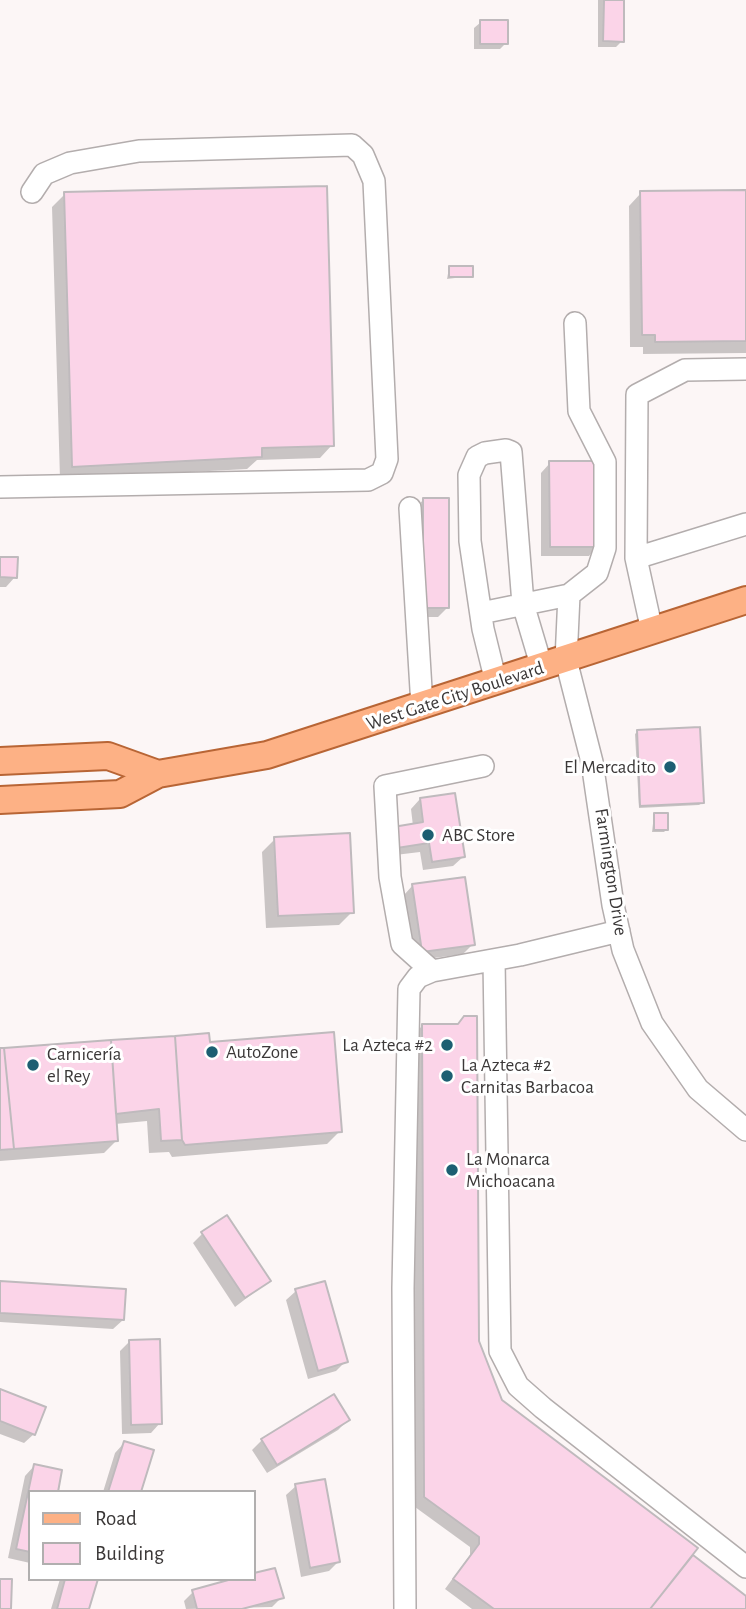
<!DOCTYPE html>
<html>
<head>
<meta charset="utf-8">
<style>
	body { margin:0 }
	#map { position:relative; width:746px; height:1609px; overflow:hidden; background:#fcf6f6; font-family:"Alegreya Sans",sans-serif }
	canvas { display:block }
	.legend { position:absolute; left:28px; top:1490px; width:228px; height:91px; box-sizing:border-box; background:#fff; border:2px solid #b1afaf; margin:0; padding:9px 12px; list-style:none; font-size:21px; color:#3b3838 }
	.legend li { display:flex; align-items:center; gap:14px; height:35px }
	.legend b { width:35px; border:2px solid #b1afaf }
</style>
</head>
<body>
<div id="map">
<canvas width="746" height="1609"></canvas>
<ul class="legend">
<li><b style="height:9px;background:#fdb185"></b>Road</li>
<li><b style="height:19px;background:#fbd4e8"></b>Building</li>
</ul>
</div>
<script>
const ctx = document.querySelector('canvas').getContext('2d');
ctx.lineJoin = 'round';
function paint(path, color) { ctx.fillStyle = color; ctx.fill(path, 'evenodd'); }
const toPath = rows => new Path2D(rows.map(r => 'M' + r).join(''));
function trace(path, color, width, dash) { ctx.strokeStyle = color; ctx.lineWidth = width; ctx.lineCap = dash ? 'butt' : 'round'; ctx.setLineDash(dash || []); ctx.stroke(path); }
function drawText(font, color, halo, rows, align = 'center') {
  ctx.font = font + ' "Alegreya Sans",sans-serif'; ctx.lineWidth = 6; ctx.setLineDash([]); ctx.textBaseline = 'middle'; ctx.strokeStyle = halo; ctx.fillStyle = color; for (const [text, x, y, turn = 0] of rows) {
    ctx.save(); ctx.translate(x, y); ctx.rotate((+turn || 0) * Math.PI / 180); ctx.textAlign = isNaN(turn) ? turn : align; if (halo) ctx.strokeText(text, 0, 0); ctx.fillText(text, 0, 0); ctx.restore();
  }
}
paint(toPath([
	[598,0,623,0,622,41,616,47,598,47],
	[481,22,506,43,500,49,474,49,474,28],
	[746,192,746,353,643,354,643,347,630,347,629,206,641,193],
	[65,194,332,445,320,458,257,460,247,469,60,479,52,207],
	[449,268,471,276,447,279],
	[550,463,598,546,589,556,541,556,541,473],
	[423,500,448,607,438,617,414,617,414,510],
	[0,557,15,577,6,587,0,587],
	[638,731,702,803,699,805,639,808,635,734],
	[420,799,463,857,453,866,423,870,420,852,387,856,413,826,411,809],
	[654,815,667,829,664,832,652,832],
	[275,839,352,912,339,925,266,928,262,852],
	[413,885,473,944,463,954,412,961,404,895],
	[464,1017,477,1342,501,1401,746,1598,746,1609,472,1609,445,1589,470,1555,470,1547,415,1507,413,1035,422,1026,456,1026],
	[208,1043,340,1131,327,1144,172,1157,169,1152,149,1153,147,1121,115,1124,117,1140,104,1153,0,1161,0,1049],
	[202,1234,269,1281,235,1307,193,1243],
	[0,1283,123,1320,113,1329,0,1322],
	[296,1291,346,1361,336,1371,308,1379,286,1300],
	[130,1341,160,1423,151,1433,122,1434,120,1351],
	[0,1391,34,1434,24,1443,0,1434],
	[334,1397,348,1420,338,1430,267,1473,252,1450,262,1440],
	[124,1443,139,1492,103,1492,115,1453],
	[34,1466,30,1492,30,1563,8,1558,25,1476],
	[296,1486,338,1562,329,1571,301,1577,286,1495],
	[274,1570,282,1597,272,1607,186,1609,184,1601,193,1592,254,1579,254,1575],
	[60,1579,96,1579,87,1609,51,1609]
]), '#0003');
const building = toPath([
	[604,0,624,0,624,42,603,41,604,0],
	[480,20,508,20,508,44,480,44,480,20],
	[327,186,334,446,262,448,262,457,72,467,64,192,327,186],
	[746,190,746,341,655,342,655,335,642,335,640,191,746,190],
	[449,266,473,266,473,277,449,277,449,266],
	[549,461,599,461,600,547,550,547,549,461],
	[423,498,449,498,449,608,423,608,423,498],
	[0,557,18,557,17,578,0,577,0,557],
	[700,727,704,803,640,806,637,730,700,727],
	[455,793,465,857,432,862,429,843,397,848,393,827,423,822,420,798,455,793],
	[654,813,668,813,668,830,654,830,654,813],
	[350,833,354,913,278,916,274,837,350,833],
	[465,877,475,945,422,952,412,884,465,877],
	[464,1016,477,1016,479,1341,502,1400,698,1548,650,1609,494,1609,453,1579,479,1544,479,1537,424,1497,422,1024,458,1024,464,1016],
	[334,1032,342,1132,185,1145,182,1140,175,1036,209,1033,210,1042,334,1032],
	[175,1036,182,1140,161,1141,159,1109,116,1114,111,1040,175,1036],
	[111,1040,118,1141,14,1149,4,1048,111,1040],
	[0,1048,4,1048,14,1149,0,1150,0,1048],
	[227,1215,271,1281,245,1298,201,1232,227,1215],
	[0,1281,126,1289,124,1320,0,1313,0,1281],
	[325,1281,348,1362,318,1371,295,1289,325,1281],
	[160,1339,162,1424,131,1425,129,1340,160,1339],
	[0,1389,46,1407,35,1435,0,1421,0,1389],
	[334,1394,350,1420,277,1465,261,1439,334,1394],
	[124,1441,154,1450,141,1492,108,1492,124,1441],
	[34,1464,62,1470,58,1492,30,1492,30,1552,16,1549,34,1464],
	[325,1479,340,1562,310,1568,295,1484,325,1479],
	[693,1555,746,1596,746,1609,650,1609,693,1555],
	[275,1568,284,1598,242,1609,197,1609,192,1590,232,1579,254,1579,254,1573,275,1568],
	[0,1579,12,1579,11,1609,0,1609,0,1579],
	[65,1579,98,1579,89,1609,57,1609,65,1579]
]);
paint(building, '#fbd4e8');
trace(building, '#bfbabd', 2);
const minor = toPath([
	[575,323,579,411,605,462,605,548,597,573,569,595,566,660,592,762,613,905,623,950,652,1023,698,1089,746,1130],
	[0,487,368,480,382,473,387,459,374,181,363,155,352,145,139,151,70,163,44,174,32,192],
	[410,508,422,706],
	[636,558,746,524],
	[481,613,569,595],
	[652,631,636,558,637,395,685,370,746,369],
	[496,682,483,629,470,541,469,475,477,457,485,453,506,450,511,452,523,604,542,668],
	[494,960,500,1351,518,1386,543,1408,746,1567],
	[432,971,402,944,390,877,385,786,483,766],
	[405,1609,403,1288,409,989,418,977,432,971,520,955,619,931]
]);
const major = toPath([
	[0,761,108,756,158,774],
	[0,800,120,794,158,774,267,755,746,600]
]);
trace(minor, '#b3adad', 24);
trace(major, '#b86535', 30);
trace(minor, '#fff', 21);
trace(major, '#fdb185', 26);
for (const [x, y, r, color] of [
	[670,767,7,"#1c5f72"],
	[428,835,7,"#1c5f72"],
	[447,1045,7,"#1c5f72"],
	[212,1052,7,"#1c5f72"],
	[33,1065,7,"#1c5f72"],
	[447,1076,7,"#1c5f72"],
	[452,1170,7,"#1c5f72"]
]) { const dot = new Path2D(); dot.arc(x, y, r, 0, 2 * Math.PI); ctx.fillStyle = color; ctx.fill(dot); trace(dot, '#fff', 2.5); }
drawText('19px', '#3b3838', '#fff', [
	["West Gate City Boulevard",455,696,-18],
	["Farmington Drive",611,872,81]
]);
drawText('19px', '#3b3838', '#fff', [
	["El Mercadito",656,767,"right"],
	["ABC Store",442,835],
	["La Azteca #2",433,1045,"right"],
	["AutoZone",226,1052],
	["Carnicería",47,1054],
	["el Rey",47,1076],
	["La Azteca #2",461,1065],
	["Carnitas Barbacoa",461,1087],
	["La Monarca",466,1159],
	["Michoacana",466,1181]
], 'left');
</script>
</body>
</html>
